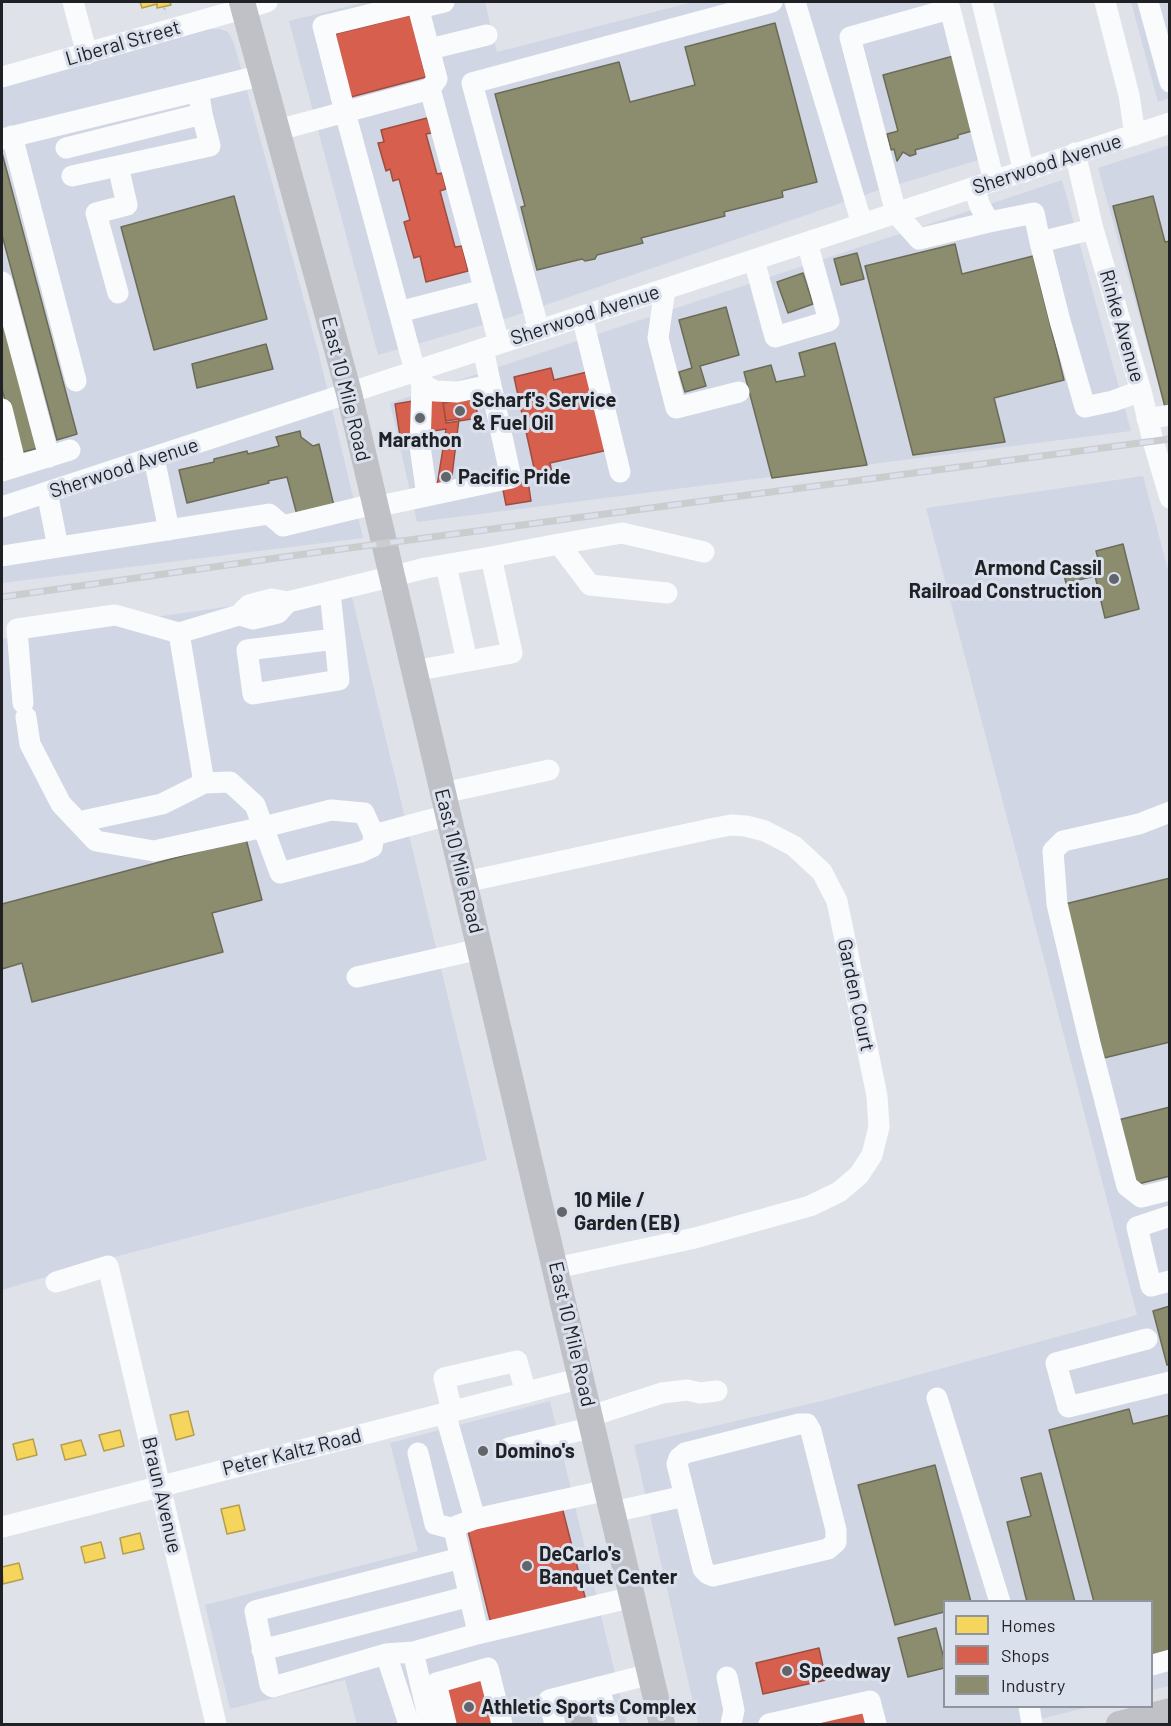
<!DOCTYPE html>
<html>
<head>
<meta charset="utf-8">
<style>
	body { margin:0 }
	#map { position:relative; width:1171px; height:1726px; overflow:hidden; background:#dfe2e9; font-family:Barlow,sans-serif }
	canvas { display:block }
	.frame { position:absolute; inset:0; border:3px solid #1f2125; pointer-events:none }
	.legend { position:absolute; left:943px; top:1600px; width:210px; height:108px; box-sizing:border-box; background:#dbe0ed; border:2px solid #90949d; margin:0; padding:8px 10px; list-style:none; font-size:18px; color:#1f2125 }
	.legend li { display:flex; align-items:center; gap:12px; height:30px }
	.legend b { width:30px; border:2px solid #90949d }
</style>
</head>
<body>
<div id="map">
<canvas width="1171" height="1726"></canvas>
<div class="frame"></div>
<ul class="legend">
<li><b style="height:16px;background:#f6d55c"></b>Homes</li>
<li><b style="height:16px;background:#d6604d"></b>Shops</li>
<li><b style="height:16px;background:#8c8c6e"></b>Industry</li>
</ul>
</div>
<script>
const ctx = document.querySelector('canvas').getContext('2d');
ctx.lineJoin = 'round';
function paint(path, color) { ctx.fillStyle = color; ctx.fill(path, 'evenodd'); }
const toPath = rows => new Path2D(rows.map(r => 'M' + r).join(''));
function trace(path, color, width, dash) { ctx.strokeStyle = color; ctx.lineWidth = width; ctx.lineCap = dash ? 'butt' : 'round'; ctx.setLineDash(dash || []); ctx.stroke(path); }
function drawText(font, color, halo, rows, align = 'center') {
  ctx.font = font + ' Barlow,sans-serif'; ctx.lineWidth = 6; ctx.setLineDash([]); ctx.textBaseline = 'middle'; ctx.strokeStyle = halo; ctx.fillStyle = color; for (const [text, x, y, turn = 0] of rows) {
    ctx.save(); ctx.translate(x, y); ctx.rotate((+turn || 0) * Math.PI / 180); ctx.textAlign = isNaN(turn) ? turn : align; if (halo) ctx.strokeText(text, 0, 0); ctx.fillText(text, 0, 0); ctx.restore();
  }
}
paint(toPath([
	[366,2,485,2,497,52,693,2,957,2,998,154,870,193,511,317,378,355,289,21],
	[1131,2,1169,2,1169,98,1158,102],
	[209,29,220,29,228,32,234,43,319,355,363,538,2,583,2,83],
	[1169,145,1169,416,1167,416,1098,168],
	[1062,180,1131,431,417,522,390,403],
	[1143,476,1170,577,1169,1686,1152,1690,1152,1602,944,1602,944,1706,1089,1707,1020,1724,698,1724,634,1445,830,1399,1137,1315,926,508],
	[350,589,487,1160,99,1261,2,1290,2,639],
	[550,1401,627,1724,357,1724,345,1680,230,1709,205,1605,418,1551,390,1443]
]), '#d1d6e4');
const homes = toPath([
	[140,2,174,2,170,2,171,5,157,8,157,4,142,8,140,2],
	[188,1411,194,1435,176,1440,170,1415,188,1411],
	[120,1430,124,1446,104,1451,99,1435,120,1430],
	[33,1439,37,1455,17,1460,13,1444,33,1439],
	[81,1440,86,1455,65,1460,61,1445,81,1440],
	[239,1505,245,1530,227,1534,221,1509,239,1505],
	[140,1533,144,1549,123,1554,120,1538,140,1533],
	[101,1542,105,1558,85,1563,81,1547,101,1542],
	[19,1563,23,1579,3,1584,2,1567,19,1563]
]);
paint(homes, '#f6d55c');
trace(homes, '#b69f4c', 1.5);
const shops = toPath([
	[410,15,426,77,351,97,335,34,410,15],
	[427,118,432,133,426,134,437,174,442,173,446,189,440,191,455,247,462,246,468,271,426,282,420,256,414,258,404,222,410,220,399,179,393,181,390,169,386,171,378,143,384,142,381,130,427,118],
	[551,368,554,380,591,371,608,450,550,463,552,474,536,477,514,377,551,368],
	[442,396,446,421,459,419,451,484,437,486,446,429,400,436,395,404,442,396],
	[475,399,478,418,446,423,443,403,475,399],
	[528,481,531,501,506,505,502,485,528,481],
	[562,1507,586,1601,491,1624,468,1531,562,1507],
	[819,1648,826,1680,763,1694,756,1663,819,1648],
	[482,1680,493,1724,452,1724,444,1689,482,1680],
	[863,1708,867,1724,798,1724,863,1708]
]);
paint(shops, '#d6604d');
trace(shops, '#9f4d41', 1.5);
const industry = toPath([
	[775,23,817,182,782,191,783,197,724,212,725,216,641,238,643,243,597,255,595,259,585,261,582,259,537,270,521,207,525,206,495,94,619,62,630,102,695,85,685,47,775,23],
	[957,55,972,131,958,135,958,138,915,150,916,154,910,156,903,152,897,161,894,149,891,150,887,134,898,131,883,75,957,55],
	[2,153,77,434,57,440,2,235,2,153],
	[234,196,267,319,154,350,121,227,234,196],
	[1153,196,1165,242,1170,241,1170,406,1165,407,1113,206,1153,196],
	[955,244,962,274,1033,256,1064,380,994,398,1005,442,913,455,865,266,955,244],
	[857,253,864,279,841,285,834,259,857,253],
	[803,273,813,304,788,313,777,282,803,273],
	[2,307,39,448,19,453,2,389,2,307],
	[726,307,739,355,700,366,706,386,685,392,679,372,692,368,679,320,726,307],
	[835,343,867,465,772,478,744,372,771,365,776,382,805,376,799,353,835,343],
	[266,344,273,369,197,388,192,364,266,344],
	[300,431,301,437,313,446,319,444,334,506,297,515,287,477,268,481,269,483,187,503,179,470,214,462,214,459,247,451,248,454,279,446,276,437,300,431],
	[1123,544,1139,609,1105,618,1095,576,1066,583,1064,575,1100,566,1096,551,1123,544],
	[246,839,262,900,212,913,223,952,32,1002,22,963,2,969,2,904,246,839],
	[1170,878,1170,1042,1104,1058,1065,904,1170,878],
	[1170,1107,1170,1176,1134,1185,1118,1120,1170,1107],
	[1170,1306,1170,1364,1167,1365,1153,1311,1170,1306],
	[1129,1409,1133,1424,1170,1415,1170,1650,1152,1655,1152,1602,1094,1602,1049,1430,1129,1409],
	[935,1465,971,1602,944,1602,944,1612,895,1625,858,1485,935,1465],
	[1041,1473,1075,1602,1027,1602,1007,1522,1031,1516,1021,1478,1041,1473],
	[936,1628,944,1659,944,1668,908,1677,898,1638,936,1628]
]);
paint(industry, '#8c8c6e');
trace(industry, '#6b6c58', 1.5);
trace(toPath([
	[571,1722,593,1716]
]), '#b9bbc2', 21, [21, 10]);
trace(toPath([
	[164,7,166,13]
]), '#bfc1c2', 2, [3, 3]);
trace(toPath([
	[73,2,87,54],
	[795,2,862,224],
	[982,2,1024,172],
	[1105,2,1129,95,1135,135],
	[1148,2,1170,82],
	[419,8,444,2],
	[430,49,487,35],
	[2,77,267,2],
	[430,89,437,79,417,3,323,26,345,112,430,89,499,343],
	[278,130,345,112,415,371,422,384,435,391,457,392,491,385],
	[12,136,76,381],
	[2,139,263,75],
	[66,148,202,114,200,101],
	[1075,153,1093,229,1141,391,1153,441,1170,498],
	[118,166,127,205,96,213,118,293],
	[72,176,210,146,202,114],
	[974,188,980,206,989,222,1034,213,1040,242],
	[989,222,919,239,896,213,850,37,950,9,994,181],
	[1093,229,1040,242,1060,321,1085,407,1113,401,1141,391],
	[754,260,775,337,829,321,807,242],
	[2,282,49,457],
	[665,289,658,338,676,408,739,392],
	[399,312,484,290],
	[582,316,620,472],
	[539,330,472,83,772,2],
	[422,384,420,446,427,496],
	[2,409,16,466],
	[1147,419,1170,415],
	[154,458,169,530],
	[2,471,70,450],
	[47,492,58,547],
	[2,507,1170,123],
	[375,507,511,478,483,349],
	[559,544,622,533,704,552],
	[2,556,269,514,283,526,374,504],
	[491,557,559,544,590,585,667,593],
	[446,565,467,661],
	[330,592,335,639,339,680,253,694,247,650,335,639],
	[239,615,253,619,278,613,288,602],
	[414,671,512,653,491,557,426,568,288,602,272,599,249,605,239,615,179,633,204,783,230,782,255,805,280,873,361,852,372,847,374,835,448,815],
	[23,703,17,629,115,615,179,633],
	[26,717,30,744,61,804,96,841,154,851,264,827,331,810,364,813,374,835],
	[443,793,549,770],
	[1170,812,1139,824,1063,841,1053,851,1057,904,1090,1043,1127,1186,1141,1197,1170,1190],
	[78,822,162,804,204,783],
	[465,882,715,828,731,825,746,826,765,831,794,846,822,872,837,901,877,1096,879,1127,872,1155,859,1175,839,1192,810,1206,695,1238,556,1268],
	[357,977,480,949],
	[1170,1216,1137,1227,1151,1286,1170,1281],
	[56,1282,108,1266,216,1724],
	[1147,1339,1056,1363,1068,1407,1170,1382],
	[937,1398,1000,1602],
	[452,1411,444,1378,517,1361,526,1393],
	[445,1413,475,1519],
	[591,1416,662,1393,687,1390,700,1393,717,1391],
	[799,1424,807,1424,811,1431,836,1530,836,1542,828,1549,713,1576,708,1574,703,1569,677,1464,679,1458,685,1453,799,1424],
	[509,1448,593,1427],
	[418,1453,435,1524,454,1529],
	[613,1512,685,1496],
	[2,1527,582,1378],
	[461,1558,255,1611,270,1685,273,1687,386,1654,413,1652,477,1634,478,1632,454,1529,456,1526,475,1519,608,1490],
	[477,1634,633,1597],
	[262,1650,470,1596],
	[413,1652,430,1724],
	[386,1654,409,1724],
	[1152,1665,1170,1660],
	[727,1677,734,1710,731,1724],
	[599,1687,609,1724],
	[1029,1706,1032,1724],
	[446,1724,436,1683,488,1668,502,1724],
	[555,1724,549,1700,651,1674],
	[769,1724,870,1701,876,1724]
]), '#fafbfc', 21);
trace(toPath([
	[242,2,349,393,662,1724],
	[1119,1724,1170,1711]
]), '#c0c0c7', 26);
const rail = toPath([
	[2,597,319,552,1170,439]
]);
trace(rail, '#cbccce', 7);
trace(rail, '#dbe0ed', 4.5, [14]);
for (const [x, y, r, color] of [
	[460,411,6,"#62656a"],
	[420,418,6,"#62656a"],
	[446,477,6,"#62656a"],
	[1114,579,6,"#62656a"],
	[562,1212,6,"#62656a"],
	[483,1451,6,"#62656a"],
	[527,1566,6,"#62656a"],
	[787,1671,6,"#62656a"],
	[469,1707,6,"#62656a"]
]) { const dot = new Path2D(); dot.arc(x, y, r, 0, 2 * Math.PI); ctx.fillStyle = color; ctx.fill(dot); trace(dot, '#dbe0ed', 2); }
drawText('20px', '#1f2125', '#dbe0ed', [
	["Liberal Street",123,43,-16],
	["Sherwood Avenue",1047,164,-18],
	["Sherwood Avenue",585,315,-18],
	["Rinke Avenue",1122,326,74],
	["East 10 Mile Road",346,389,76],
	["Sherwood Avenue",124,468,-18],
	["East 10 Mile Road",459,861,76],
	["Garden Court",856,995,78],
	["East 10 Mile Road",572,1334,77],
	["Peter Kaltz Road",292,1452,-14],
	["Braun Avenue",162,1495,77]
]);
drawText('bold 20px', '#1f2125', '#dbe0ed', [
	["Scharf's Service",472,400],
	["& Fuel Oil",472,423],
	["Marathon",420,440,"center"],
	["Pacific Pride",458,477],
	["Armond Cassil",1102,568,"right"],
	["Railroad Construction",1102,591,"right"],
	["10 Mile /",574,1200],
	["Garden (EB)",574,1223],
	["Domino's",495,1451],
	["DeCarlo's",539,1554],
	["Banquet Center",539,1577],
	["Speedway",799,1671],
	["Athletic Sports Complex",481,1707]
], 'left');
</script>
</body>
</html>
